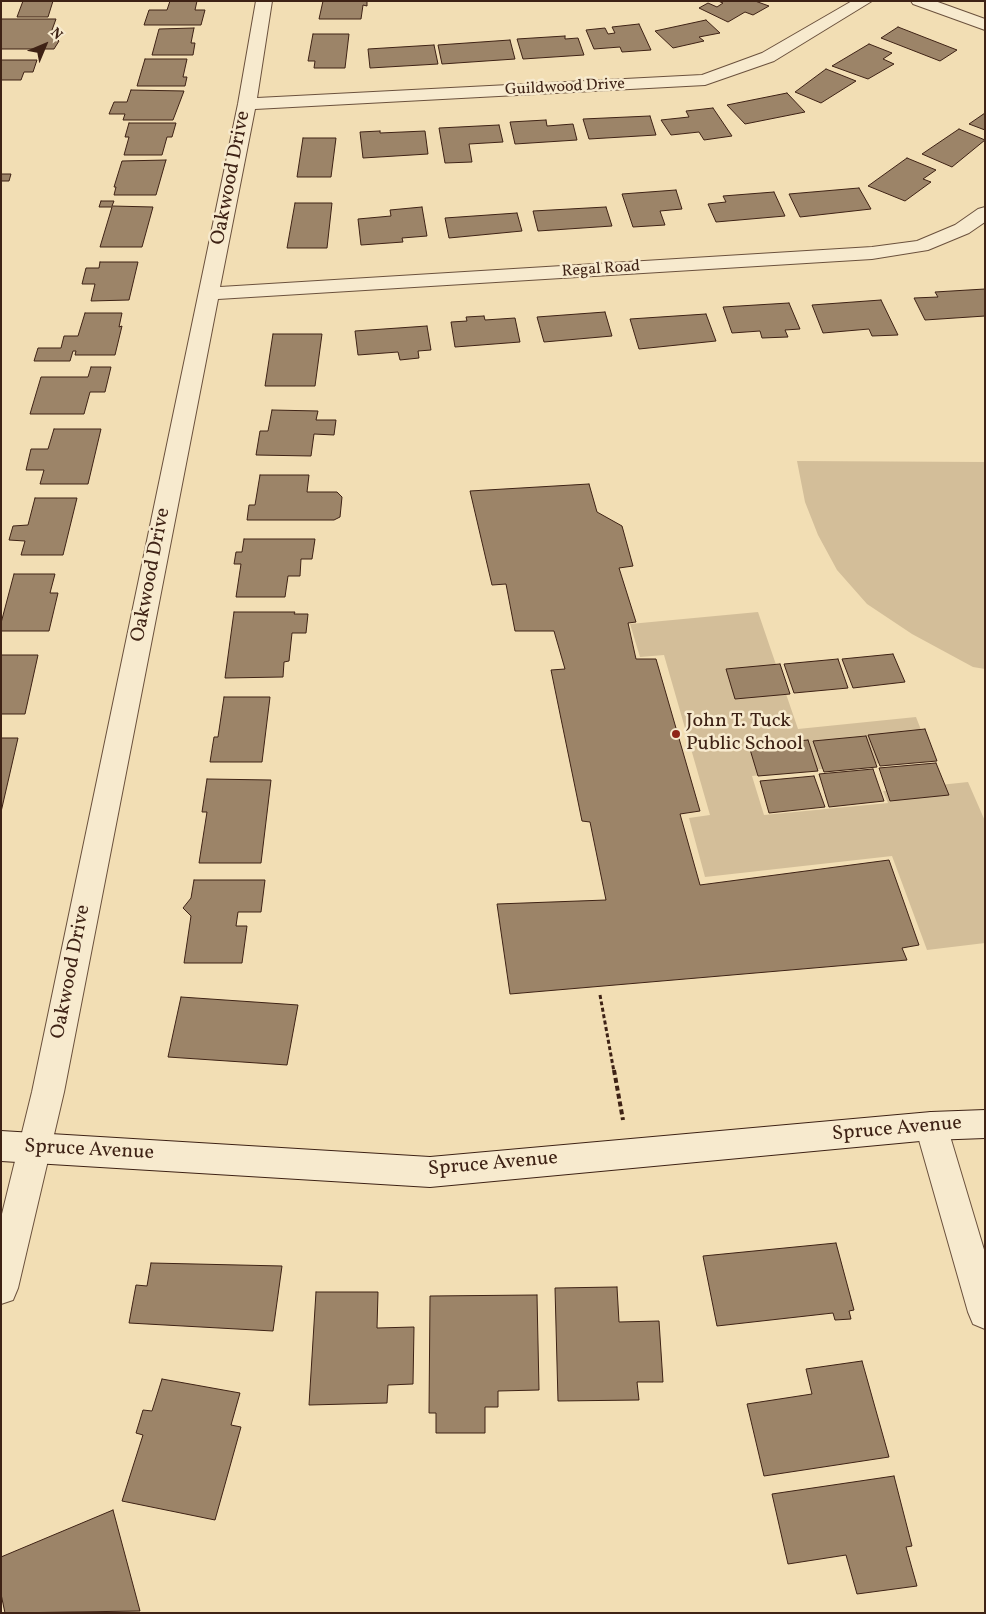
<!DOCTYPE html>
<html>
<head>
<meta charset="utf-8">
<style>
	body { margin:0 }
	#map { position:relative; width:986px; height:1614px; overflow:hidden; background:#f2deb4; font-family:Vollkorn,serif }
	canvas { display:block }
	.frame { position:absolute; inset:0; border:2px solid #3e2215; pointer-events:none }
	.north { position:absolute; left:20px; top:20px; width:50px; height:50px; -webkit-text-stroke:4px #f7eace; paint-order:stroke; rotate:45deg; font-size:14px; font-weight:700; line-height:20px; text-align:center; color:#3e2215 }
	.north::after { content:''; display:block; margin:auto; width:18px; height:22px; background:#3e2215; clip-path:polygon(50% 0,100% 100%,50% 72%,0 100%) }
</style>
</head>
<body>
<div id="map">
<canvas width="986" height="1614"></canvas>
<div class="frame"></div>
<div class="north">N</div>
</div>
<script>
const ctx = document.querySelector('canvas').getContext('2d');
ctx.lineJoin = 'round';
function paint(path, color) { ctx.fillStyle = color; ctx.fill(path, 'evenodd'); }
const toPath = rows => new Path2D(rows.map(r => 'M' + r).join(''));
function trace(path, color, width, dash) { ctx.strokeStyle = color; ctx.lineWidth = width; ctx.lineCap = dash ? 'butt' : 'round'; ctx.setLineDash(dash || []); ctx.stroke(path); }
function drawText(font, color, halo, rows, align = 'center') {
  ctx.font = font + ' Vollkorn,serif'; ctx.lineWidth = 5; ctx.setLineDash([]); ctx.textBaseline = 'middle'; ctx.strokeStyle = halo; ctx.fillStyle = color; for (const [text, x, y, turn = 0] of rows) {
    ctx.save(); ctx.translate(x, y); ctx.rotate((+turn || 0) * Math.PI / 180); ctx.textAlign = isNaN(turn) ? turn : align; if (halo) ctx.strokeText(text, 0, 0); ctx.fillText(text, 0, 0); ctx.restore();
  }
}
paint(toPath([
	[797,461,985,462,985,669,973,667,912,634,867,604,837,570,818,535,805,502],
	[758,612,798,729,916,717,932,758,752,776,764,815,888,803,883,791,968,782,985,821,985,943,927,950,892,856,705,877,689,818,710,815,664,655,640,657,630,624]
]), '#d3be99');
const building = toPath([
	[23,1,53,1,48,17,17,17,23,1],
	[170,1,197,1,195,10,205,10,201,25,144,25,149,10,167,10,170,1],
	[323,1,367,1,367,6,363,5,361,19,319,19,323,1],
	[718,1,755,1,769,6,753,15,745,12,728,22,699,8,708,3,717,7,723,3,718,1],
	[1,19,56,19,52,30,60,30,57,39,59,41,54,49,1,49,1,19],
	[706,20,720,33,699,37,704,41,673,48,655,31,706,20],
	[639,24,651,50,622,52,620,47,594,49,586,30,605,28,608,34,615,33,612,27,639,24],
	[898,27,957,50,940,61,881,38,898,27],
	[194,28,191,43,195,43,193,55,152,55,159,29,194,28],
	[313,34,349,34,345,68,314,68,315,61,308,61,313,34],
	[565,36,565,39,578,38,584,55,523,59,517,39,565,36],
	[510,40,515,59,442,64,438,45,510,40],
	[869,44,892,53,883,59,894,64,868,79,832,66,869,44],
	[434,45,438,64,370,68,368,49,434,45],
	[145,59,187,59,183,77,187,77,185,86,137,86,145,59],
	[1,60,37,60,33,72,24,72,21,80,1,80,1,60],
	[826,69,856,81,821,103,795,92,826,69],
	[131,90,184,91,173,120,123,120,125,114,109,114,114,102,127,102,131,90],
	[787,93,805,112,745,124,727,105,787,93],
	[713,108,732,136,704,140,699,132,671,135,661,120,689,117,686,111,713,108],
	[985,113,985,130,969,124,985,113],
	[650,116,656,135,589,139,583,119,650,116],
	[546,120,547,126,573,124,577,140,515,144,510,122,546,120],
	[129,123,176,123,172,137,167,137,162,155,124,155,129,137,125,137,129,123],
	[499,125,503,142,469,144,472,162,445,163,439,128,499,125],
	[959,129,985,140,952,167,922,154,959,129],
	[380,131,380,133,425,131,428,154,363,158,360,132,380,131],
	[303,138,336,138,331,177,297,177,303,138],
	[907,158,936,170,923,179,931,182,905,201,868,186,907,158],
	[166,160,156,195,114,195,116,187,114,187,122,161,166,160],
	[1,174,11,174,9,181,1,181,1,174],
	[859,188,871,209,800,217,789,194,859,188],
	[676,190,682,209,660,211,665,225,633,227,622,194,676,190],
	[774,192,785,216,716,222,708,204,726,202,723,196,774,192],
	[101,201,114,201,112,206,153,207,142,247,100,247,112,207,99,207,101,201],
	[295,203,332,203,327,248,287,248,295,203],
	[422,207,427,236,402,238,403,242,361,245,358,219,391,216,390,210,422,207],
	[606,207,612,226,538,231,533,211,606,207],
	[517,213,522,231,449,238,445,218,517,213],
	[100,262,138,262,129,300,91,301,95,284,82,284,86,268,99,268,100,262],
	[985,289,985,316,925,320,914,298,938,297,935,292,985,289],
	[881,300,898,335,872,336,869,329,823,333,812,305,881,300],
	[789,303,800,329,785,330,788,337,762,338,760,331,732,333,723,307,789,303],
	[605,312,612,336,544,342,537,317,605,312],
	[85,313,122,313,119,327,122,326,115,355,75,355,76,351,73,351,70,361,34,361,38,348,61,348,64,336,78,336,85,313],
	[706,314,716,341,639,349,630,319,706,314],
	[484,316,485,320,515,318,520,342,455,347,451,322,467,321,466,317,484,316],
	[427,326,431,350,418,351,419,358,400,360,398,352,358,355,355,331,427,326],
	[273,334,322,334,315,386,265,386,273,334],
	[91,367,111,367,105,392,90,392,84,414,30,414,41,377,88,377,91,367],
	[272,410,318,411,316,420,336,420,334,435,314,434,311,456,256,455,260,431,268,431,272,410],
	[54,429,101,429,88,484,40,484,44,470,26,470,31,449,48,449,54,429],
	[260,475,309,475,307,492,337,492,342,497,340,517,334,520,247,520,249,505,255,505,260,475],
	[589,484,597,512,622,526,633,566,619,568,636,622,628,623,636,659,656,659,700,811,680,814,700,885,889,860,919,945,902,948,907,960,510,994,497,904,606,900,590,822,582,821,551,670,565,669,554,631,515,631,506,584,492,585,470,491,589,484],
	[35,498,77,498,63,555,21,555,25,541,9,540,13,526,28,525,35,498],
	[244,539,315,539,312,559,301,559,300,576,288,576,285,597,236,597,241,564,234,564,236,552,242,552,244,539],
	[14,574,55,574,50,593,58,593,49,631,1,631,1,623,14,574],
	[234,612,295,612,294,614,308,614,306,633,292,633,289,661,284,662,283,677,225,678,234,612],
	[893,654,905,682,853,688,842,659,893,654],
	[1,655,38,655,25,714,1,714,1,655],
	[838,659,848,688,794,693,784,664,838,659],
	[780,664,790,694,735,699,726,669,780,664],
	[224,697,270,697,262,762,210,762,214,737,218,737,224,697],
	[925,729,937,761,880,766,868,735,925,729],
	[866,736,877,767,824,772,813,741,866,736],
	[1,738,18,738,1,812,1,738],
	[808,740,818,771,758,776,749,746,808,740],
	[936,763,949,795,890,801,879,768,936,763],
	[873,769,884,801,829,807,819,774,873,769],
	[814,776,825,807,769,813,760,781,814,776],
	[207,779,271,780,261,863,199,863,207,812,202,812,207,779],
	[194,880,265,880,261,912,238,912,236,926,247,926,242,963,184,963,191,916,183,908,191,898,194,880],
	[181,997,298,1005,287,1065,168,1057,181,997],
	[836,1243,854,1310,849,1311,851,1319,835,1320,833,1313,717,1326,703,1256,836,1243],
	[151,1263,282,1266,273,1331,129,1323,136,1285,147,1286,151,1263],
	[617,1287,619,1322,659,1321,663,1382,637,1382,639,1400,558,1401,555,1288,617,1287],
	[316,1292,378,1292,377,1328,414,1327,413,1384,388,1385,387,1403,309,1405,316,1292],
	[537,1295,539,1390,498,1391,498,1407,485,1407,485,1433,436,1433,436,1413,429,1413,430,1296,537,1295],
	[862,1361,889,1457,764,1476,747,1404,812,1394,806,1369,862,1361],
	[162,1379,240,1393,231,1425,241,1427,215,1520,122,1501,143,1435,136,1433,143,1410,152,1411,162,1379],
	[894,1476,912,1546,906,1547,917,1586,857,1594,846,1555,788,1564,772,1494,894,1476],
	[113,1510,140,1611,5,1613,1,1594,1,1557,113,1510]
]);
paint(building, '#9c8468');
trace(building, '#3e2215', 1);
const street = toPath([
	[256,1,272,1,257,98,702,75,762,53,852,1,872,1,774,61,705,85,255,109,220,287,872,247,917,241,955,225,978,209,985,207,985,222,969,233,928,250,872,259,218,299,64,1092,18,1288,13,1300,1,1304,1,1218,32,1092,238,104,256,1],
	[911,1,935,1,985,19,985,30,913,4,911,1],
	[931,1112,942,1116,947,1126,985,1253,985,1329,973,1324,968,1312,915,1126,920,1116,931,1112]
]);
const secondary = toPath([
	[985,1110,985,1138,931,1140,430,1187,1,1161,1,1131,430,1157,931,1112,985,1110]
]);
trace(street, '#6b513d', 2);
trace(secondary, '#3e2215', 2);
trace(toPath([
	[600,995,614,1072]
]), '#3e2215', 3, [4, 2.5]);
trace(toPath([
	[614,1070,623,1120]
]), '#3e2215', 4, [5, 3]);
paint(street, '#f7eace');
paint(secondary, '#f7eace');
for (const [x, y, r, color] of [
	[676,734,5,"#8f2418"]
]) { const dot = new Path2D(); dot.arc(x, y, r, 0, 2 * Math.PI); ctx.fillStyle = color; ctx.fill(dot); trace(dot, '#f7eace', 2); }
drawText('16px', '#3e2215', '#f7eace', [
	["Guildwood Drive",565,88,-3],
	["Regal Road",601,270,-4]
]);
drawText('20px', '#3e2215', '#f7eace', [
	["Oakwood Drive",232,178,-79],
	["Oakwood Drive",152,575,-79],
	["Oakwood Drive",72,972,-79],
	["Spruce Avenue",897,1130,-5],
	["Spruce Avenue",89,1151,3],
	["Spruce Avenue",493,1165,-5]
]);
drawText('20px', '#3e2215', '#f7eace', [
	["John T. Tuck",686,722],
	["Public School",686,745]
], 'left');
</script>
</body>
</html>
